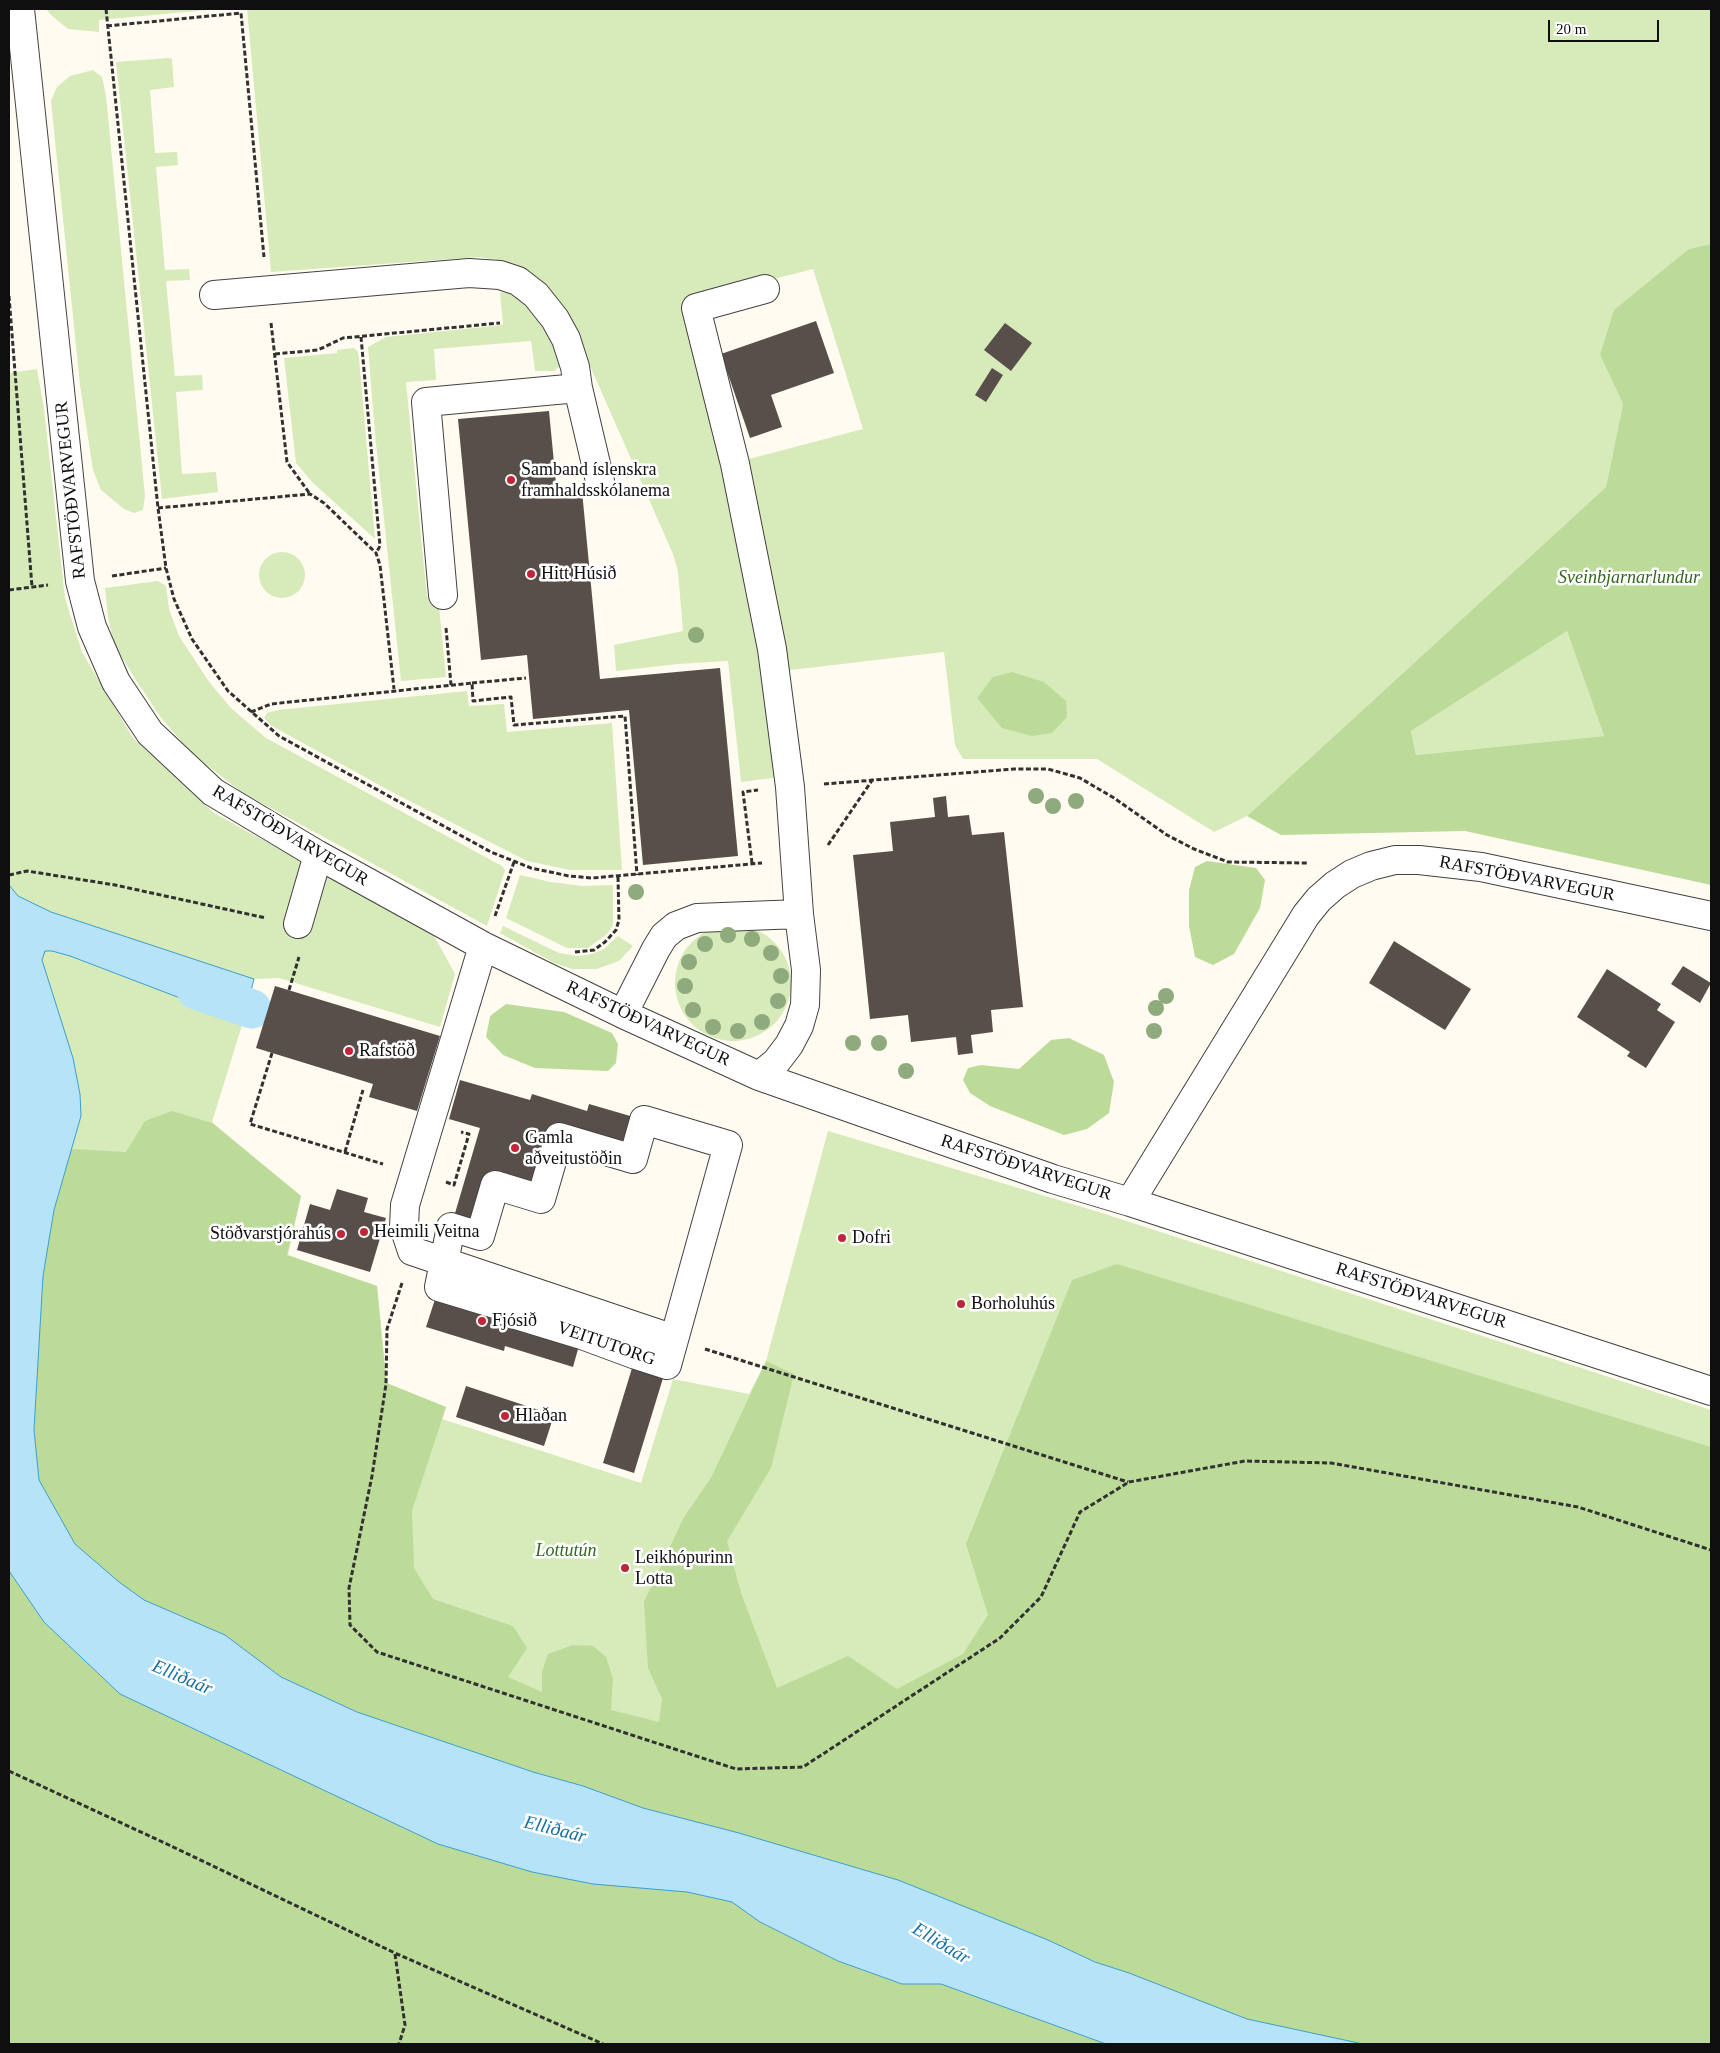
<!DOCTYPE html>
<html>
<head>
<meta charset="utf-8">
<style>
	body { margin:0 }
	#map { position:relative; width:1720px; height:2053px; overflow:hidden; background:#fffbf1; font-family:Georgia,serif }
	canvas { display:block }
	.frame { position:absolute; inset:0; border:10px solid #0f0f0f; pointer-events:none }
	.scale { position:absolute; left:1548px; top:20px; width:111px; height:22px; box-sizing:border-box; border:2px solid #0f0f0f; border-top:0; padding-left:6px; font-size:15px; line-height:18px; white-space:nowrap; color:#0f0f0f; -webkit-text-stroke:4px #fff; paint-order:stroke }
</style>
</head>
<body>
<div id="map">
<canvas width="1720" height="2053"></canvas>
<div class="frame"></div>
<div class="scale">20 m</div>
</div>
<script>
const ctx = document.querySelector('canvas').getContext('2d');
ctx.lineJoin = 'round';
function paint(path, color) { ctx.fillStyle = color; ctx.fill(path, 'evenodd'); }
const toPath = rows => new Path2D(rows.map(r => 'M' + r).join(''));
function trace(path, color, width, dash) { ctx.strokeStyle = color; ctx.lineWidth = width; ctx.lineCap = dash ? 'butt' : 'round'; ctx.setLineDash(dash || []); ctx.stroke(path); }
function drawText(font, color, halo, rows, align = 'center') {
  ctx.font = font + ' Georgia,serif'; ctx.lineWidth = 5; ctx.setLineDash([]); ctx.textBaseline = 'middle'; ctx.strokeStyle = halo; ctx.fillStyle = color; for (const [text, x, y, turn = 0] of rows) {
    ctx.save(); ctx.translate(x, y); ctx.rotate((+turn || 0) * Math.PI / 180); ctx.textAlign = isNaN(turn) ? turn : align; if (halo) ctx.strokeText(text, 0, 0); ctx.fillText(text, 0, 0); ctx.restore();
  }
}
paint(toPath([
	[46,9,218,9,99,20,99,32,68,29,52,16],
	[247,9,1711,9,1711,244,1689,249,1600,355,1623,404,1606,487,1247,816,1214,832,1097,759,963,759,955,745,944,652,782,671,749,459,863,429,813,269,684,302,743,540,780,777,741,782,728,661,678,664,616,671,614,645,683,631,678,572,673,554,572,325,527,273,504,261,479,257,271,272],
	[168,58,172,59,174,87,150,90,155,153,177,152,178,165,156,167,165,270,189,269,190,280,166,281,175,376,202,375,203,390,176,392,182,474,216,472,218,492,162,499,116,62],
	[93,70,102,77,106,96,145,496,143,510,134,513,124,509,101,490,93,470,80,385,51,101,57,87,70,76],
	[503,292,511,293,525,302,539,319,561,360,560,366,554,371,535,371,531,341,434,349,436,380,406,382,427,597,438,596,446,677,401,681,375,434,368,347,386,337,503,325,500,293],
	[354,348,358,352,359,358,375,539,312,482,296,463,284,358,337,353,337,350],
	[37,369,44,409,65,598,82,652,133,738,214,813,433,934,455,974,440,1027,279,978,254,979,243,1022,212,1122,301,1196,288,1255,377,1286,387,1383,446,1407,442,1419,641,1483,673,1379,749,1394,766,1361,828,1131,1102,1213,1711,1410,1711,2044,9,2044,9,373],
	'259 575a23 23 0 1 1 46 0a23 23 0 1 1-46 0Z',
	[158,581,166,586,169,609,179,636,210,683,231,708,266,738,502,866,505,870,487,926,243,793,190,752,159,715,134,677,114,644,108,617,105,588],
	[1567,631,1604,736,1416,755,1411,731],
	[467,691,469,706,504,704,507,732,612,723,622,870,570,870,527,861,392,792,272,726,264,718,267,713,278,710],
	[520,875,551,882,582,886,613,885,613,925,607,934,588,948,567,948,506,918],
	'675 983a58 58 0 1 1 116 0a58 58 0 1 1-116 0Z',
	[503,926,559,953,578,956,592,954,604,949,618,936,633,946,619,961,597,969,572,969,554,963,500,933]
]), '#d7eaba');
paint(toPath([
	[1711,244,1711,885,1465,831,1281,835,1247,816,1606,487,1623,404,1600,355,1614,310,1689,249],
	[1567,631,1604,736,1416,755,1411,731],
	[1012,672,1044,682,1066,701,1067,717,1052,733,1032,736,1002,728,977,698,993,677],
	[1207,861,1256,868,1265,880,1260,908,1234,954,1213,965,1195,957,1189,926,1189,890,1195,867],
	[506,1004,564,1012,612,1033,618,1044,616,1063,608,1071,535,1068,503,1055,486,1037,490,1016],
	[1069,1038,1104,1055,1114,1082,1109,1113,1087,1129,1064,1135,990,1106,970,1093,963,1080,968,1068,981,1065,1019,1069,1051,1040],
	[172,1111,212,1123,301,1196,287,1255,377,1286,386,1383,446,1407,412,1511,414,1568,433,1599,513,1626,527,1648,508,1677,542,1692,542,1672,548,1654,573,1645,593,1646,606,1657,613,1679,611,1710,659,1722,662,1699,648,1668,644,1602,684,1517,711,1478,766,1361,794,1374,771,1468,727,1541,741,1593,777,1688,848,1656,897,1689,963,1654,988,1615,966,1544,1072,1280,1117,1264,1711,1447,1711,2044,1363,2044,1247,2019,1129,1973,1096,1962,1048,1940,898,1880,739,1833,643,1808,583,1786,533,1772,357,1712,281,1677,225,1635,144,1600,119,1582,75,1544,39,1480,34,1430,43,1276,54,1210,71,1149,126,1152,145,1121],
	[9,1571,44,1622,120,1694,438,1844,532,1872,687,1892,732,1902,760,1922,838,1961,902,1984,941,1984,1106,2044,9,2044]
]), '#bcdb99');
const water = toPath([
	[9,885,18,896,51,912,254,979,243,1022,70,956,52,951,45,951,42,960,73,1058,80,1094,81,1116,54,1210,43,1276,34,1430,39,1480,75,1544,119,1582,144,1600,225,1635,281,1677,357,1712,533,1772,583,1786,643,1808,739,1833,898,1880,1048,1940,1095,1962,1129,1973,1247,2019,1363,2044,1106,2044,941,1984,902,1984,838,1961,760,1922,732,1902,687,1892,593,1884,532,1872,438,1844,120,1694,44,1622,9,1571,9,885]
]);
paint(water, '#b6e3f7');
trace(water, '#3c9fcf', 1);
trace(toPath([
	[196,990,252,1009]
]), '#b6e3f7', 39);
paint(toPath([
	[816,321,834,373,771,395,782,427,750,438,721,354],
	[1005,323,1032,343,1011,371,984,350],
	[992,368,1003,375,986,402,975,395],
	[549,411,557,494,582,491,600,679,720,668,738,856,643,865,629,710,533,719,527,655,481,660,458,419],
	[946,796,948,817,969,815,972,835,1004,832,1023,1007,991,1010,993,1032,971,1035,973,1053,958,1055,956,1037,911,1042,908,1015,870,1019,853,855,893,851,890,822,935,817,933,798],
	[1394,941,1471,989,1445,1030,1369,983],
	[1683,966,1711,983,1700,1003,1671,984],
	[1607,969,1661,1004,1657,1010,1675,1022,1646,1068,1627,1056,1630,1052,1577,1017],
	[275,986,440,1036,417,1111,369,1097,373,1084,256,1048],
	[460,1080,530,1100,532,1094,587,1111,589,1104,644,1120,633,1159,559,1137,541,1199,495,1185,480,1236,451,1227,480,1128,449,1119],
	[337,1189,368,1198,364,1212,386,1218,370,1272,297,1250,310,1204,330,1210],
	[439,1287,582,1335,573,1367,505,1346,504,1351,426,1327],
	[636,1355,667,1365,634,1473,603,1463],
	[466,1386,554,1415,544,1446,456,1417]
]), '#584f4b');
const minor = toPath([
	[20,9,80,581,92,627,116,682,150,733,213,792,318,855,483,946,623,1014,759,1076,1053,1179,1130,1202,1711,1391],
	[765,289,696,308,735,464,772,649,790,787,799,914],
	[214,295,469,273,500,275,518,281,536,295,555,319,566,339,575,367,578,388,600,481],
	[443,595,426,402,578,388],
	[298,924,318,855],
	[483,946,405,1205,404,1227,412,1251,674,1339],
	[623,1014,656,949,664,936,676,926,697,918,799,914,806,970,805,1005,799,1026,789,1045,776,1062,759,1076],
	[644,1120,728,1145,667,1365,636,1355,582,1335,513,1314,515,1310,439,1287,451,1227,480,1236,495,1185,541,1199,559,1137,633,1159,644,1120],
	[1130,1202,1306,915,1319,899,1335,885,1352,874,1371,866,1395,860,1419,860,1481,867,1711,916]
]);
trace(minor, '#424242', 30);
trace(toPath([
	[106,9,158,508,166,568,174,599,192,639,228,691,279,736,491,852,531,868,569,876,592,878,762,863],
	[107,26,241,13,264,257],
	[9,296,32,587],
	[271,323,287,462,310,494],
	[361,337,380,546,376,553],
	[275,354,318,350,343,338,500,323],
	[158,508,310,494,324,503,376,553,380,565,394,689],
	[112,576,166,568],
	[9,590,48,585],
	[446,628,451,685],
	[472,683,526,678],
	[251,712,271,704,472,683,473,701,511,697,514,725,625,716,637,875],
	[824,784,1014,769,1048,769,1080,778,1114,798,1167,835,1194,849,1228,862,1308,863],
	[828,845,873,779],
	[752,863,743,792,758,790],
	[9,875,27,871,115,885,266,918],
	[495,916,514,862],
	[575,952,594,950,605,942,616,930,619,920,618,877],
	[289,990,299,957],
	[272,1053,250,1124,383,1164],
	[345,1152,363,1090],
	[446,1182,454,1185,469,1134,461,1132],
	[402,1283,387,1329,386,1384,372,1476,349,1588,350,1625,377,1652,736,1769,803,1767,1000,1638,1041,1597,1080,1512,1129,1482,1245,1461,1331,1463,1578,1507,1711,1550],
	[705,1349,1128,1482],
	[9,1771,169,1845,395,1953,603,2044],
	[395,1954,405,2025,399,2044]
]), '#313131', 3, [5, 2.5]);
trace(minor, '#fff', 28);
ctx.fillStyle = '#8faa7d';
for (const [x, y] of [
	[696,635],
	[1036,796],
	[1076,801],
	[1053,806],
	[636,892],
	[728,935],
	[752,939],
	[705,944],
	[771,953],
	[689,962],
	[781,976],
	[685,986],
	[1166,996],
	[778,1001],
	[1156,1008],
	[693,1010],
	[762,1022],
	[713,1027],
	[738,1031],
	[1154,1031],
	[853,1043],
	[879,1043],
	[906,1071]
]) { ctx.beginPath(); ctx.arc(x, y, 8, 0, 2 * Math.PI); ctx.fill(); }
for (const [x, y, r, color] of [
	[511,480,5,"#c12538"],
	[531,574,5,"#c12538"],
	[349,1051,5,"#c12538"],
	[515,1148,5,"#c12538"],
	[364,1232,5,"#c12538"],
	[341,1234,5,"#c12538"],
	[842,1238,5,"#c12538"],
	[961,1304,5,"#c12538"],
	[482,1321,5,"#c12538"],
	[505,1416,5,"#c12538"],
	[625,1568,5,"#c12538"]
]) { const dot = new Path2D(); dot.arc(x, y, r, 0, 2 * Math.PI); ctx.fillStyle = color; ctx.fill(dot); trace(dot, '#fff', 2); }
drawText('18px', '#0f0f0f', '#fff', [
	["Samband íslenskra",521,470],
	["framhaldsskólanema",521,491],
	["Hitt Húsið",541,574],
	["Rafstöð",359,1051],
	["Gamla",525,1138],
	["aðveitustöðin",525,1159],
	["Heimili Veitna",374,1232],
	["Stöðvarstjórahús",331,1234,"right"],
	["Dofri",852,1238],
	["Borholuhús",971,1304],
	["Fjósið",492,1321],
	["Hlaðan",515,1416],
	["Leikhópurinn",635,1558],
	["Lotta",635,1579]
], 'left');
drawText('18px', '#0f0f0f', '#fff', [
	["RAFSTÖÐVARVEGUR",71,490,-96],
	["RAFSTÖÐVARVEGUR",290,836,31],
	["RAFSTÖÐVARVEGUR",1527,879,11],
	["RAFSTÖÐVARVEGUR",648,1024,25],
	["RAFSTÖÐVARVEGUR",1026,1168,18],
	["RAFSTÖÐVARVEGUR",1421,1296,18],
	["VEITUTORG",606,1344,19]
]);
drawText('italic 18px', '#33681e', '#fff', [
	["Sveinbjarnarlundur",1629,578],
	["Lottutún",566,1551]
]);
drawText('italic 19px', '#1670a3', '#fff', [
	["Elliðaár",182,1678,23],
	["Elliðaár",555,1830,14],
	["Elliðaár",941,1944,31]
]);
</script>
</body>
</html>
